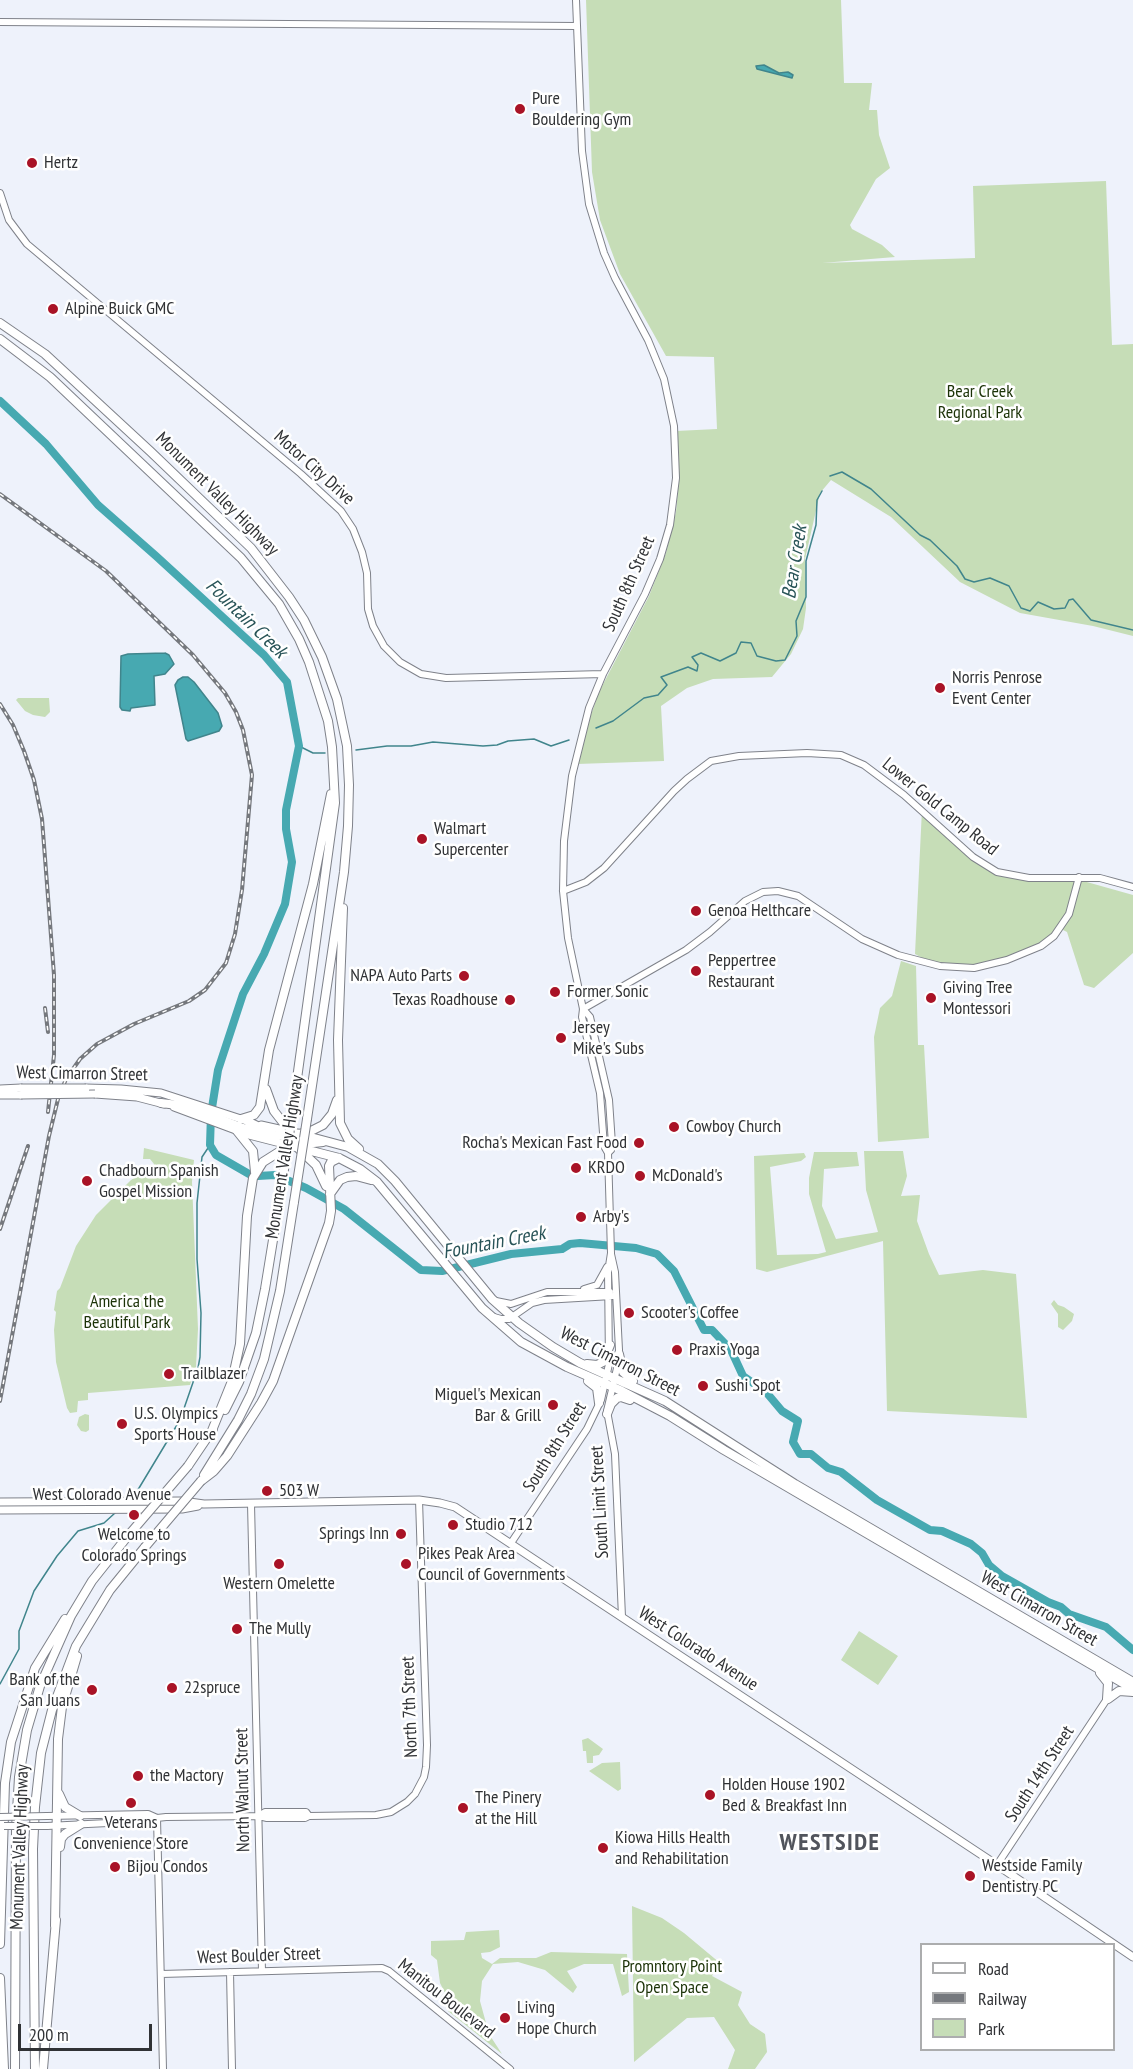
<!DOCTYPE html>
<html>
<head>
<meta charset="utf-8">
<style>
	body { margin:0 }
	#map { position:relative; width:1133px; height:2069px; overflow:hidden; background:#eef2fb; font-family:"PT Sans Narrow",sans-serif }
	canvas { display:block }
	.legend { position:absolute; left:920px; top:1943px; width:195px; height:108px; box-sizing:border-box; background:#fff; border:2px solid #acadae; margin:0; padding:8px 10px; list-style:none; font-size:18px; color:#303235 }
	.legend li { display:flex; align-items:center; gap:12px; height:30px }
	.legend b { width:30px; border:2px solid #acadae }
	.scale { position:absolute; left:18px; top:2024px; width:134px; height:27px; box-sizing:border-box; border:3px solid #303235; border-top:0; padding-left:8px; font-size:18px; line-height:21px; white-space:nowrap; color:#303235; -webkit-text-stroke:4px #fff; paint-order:stroke }
</style>
</head>
<body>
<div id="map">
<canvas width="1133" height="2069"></canvas>
<ul class="legend">
<li><b style="height:8px;background:#fff"></b>Road</li>
<li><b style="height:8px;background:#75787d"></b>Railway</li>
<li><b style="height:16px;background:#c6ddb7"></b>Park</li>
</ul>
<div class="scale">200 m</div>
</div>
<script>
const ctx = document.querySelector('canvas').getContext('2d');
ctx.lineJoin = 'round';
function paint(path, color) { ctx.fillStyle = color; ctx.fill(path, 'evenodd'); }
const toPath = rows => new Path2D(rows.map(r => 'M' + r).join(''));
function trace(path, color, width, dash) { ctx.strokeStyle = color; ctx.lineWidth = width; ctx.lineCap = dash ? 'butt' : 'round'; ctx.setLineDash(dash || []); ctx.stroke(path); }
function drawText(font, color, halo, rows, align = 'center') {
  ctx.font = font + ' "PT Sans Narrow",sans-serif'; ctx.lineWidth = 5; ctx.setLineDash([]); ctx.textBaseline = 'middle'; ctx.strokeStyle = halo; ctx.fillStyle = color; for (const [text, x, y, turn = 0] of rows) {
    ctx.save(); ctx.translate(x, y); ctx.rotate((+turn || 0) * Math.PI / 180); ctx.textAlign = isNaN(turn) ? turn : align; if (halo) ctx.strokeText(text, 0, 0); ctx.fillText(text, 0, 0); ctx.restore();
  }
}
paint(toPath([
	[586,0,841,0,844,83,872,83,869,110,877,110,879,135,890,168,876,179,850,225,852,229,882,245,895,257,822,263,975,258,973,186,1106,181,1112,345,1133,344,1133,636,1093,626,1020,613,960,582,891,517,831,480,820,493,805,559,806,608,803,629,791,654,772,677,713,679,687,688,661,706,664,761,577,764,586,729,599,692,649,596,666,553,676,512,679,477,676,431,717,429,714,357,666,356,620,274,600,220,592,172],
	[18,698,49,698,50,712,45,717,33,715,25,711,16,700],
	[922,809,990,868,1020,877,1069,877,1133,895,1133,953,1094,988,1084,985,1067,932,1061,929,1041,946,974,968,937,966,915,954],
	[901,961,916,966,918,1045,924,1045,929,1138,878,1142,874,1037,880,1008,892,996],
	[144,1148,194,1160,192,1182,198,1329,196,1367,190,1385,88,1393,88,1400,78,1401,77,1412,70,1413,67,1408,56,1362,54,1330,56,1312,54,1310,57,1291,60,1288,76,1246,96,1215,131,1180,140,1174,152,1172,154,1164,150,1159,143,1159],
	[864,1151,903,1151,907,1176,901,1196,920,1195,917,1221,929,1254,939,1275,983,1270,1016,1274,1027,1418,887,1411,883,1241,767,1272,756,1269,754,1156,804,1153,806,1157,801,1161,770,1167,777,1255,818,1254,826,1252,809,1194,809,1178,814,1152,857,1152,859,1166,824,1169,822,1206,836,1239,878,1232,866,1190],
	[1054,1300,1058,1305,1064,1307,1074,1314,1072,1321,1063,1330,1058,1327,1058,1314,1051,1304],
	[85,1414,89,1415,89,1430,86,1432,81,1431,77,1425,79,1417],
	[859,1631,898,1656,878,1685,841,1660],
	[588,1738,603,1749,599,1755,593,1756,593,1763,587,1763,586,1751,583,1751,582,1740],
	[620,1762,621,1789,618,1791,589,1771,602,1763],
	[632,1906,662,1918,684,1933,720,1963,712,1976,742,1992,738,2005,750,2024,765,2034,767,2052,755,2069,728,2069,735,2050,714,2017,687,2018,634,2062],
	[499,1930,500,1947,490,1952,481,1953,482,1958,492,1964,500,1958,536,1958,551,1952,627,1954,629,1992,622,1996,613,1964,584,1964,567,1971,577,1987,573,1993,545,1970,518,1962,493,1964,482,1981,480,2001,489,2034,502,2054,448,2011,450,2003,440,1983,437,1960,431,1955,431,1941,464,1940,466,1932]
]), '#c6ddb7');
const water = toPath([
	[764,65,779,73,788,72,793,75,792,78,757,69,756,66,764,65],
	[165,653,169,655,174,664,165,674,154,676,155,705,131,708,130,711,122,710,120,707,121,656,128,654,165,653],
	[183,677,188,677,194,682,218,713,222,726,219,731,188,741,186,739,175,685,178,680,183,677]
]);
paint(water, '#47a9b1');
trace(water, '#40858c', 1.5);
trace(toPath([
	[830,476,842,472,871,489,920,535,930,540,957,566,965,579,974,582,990,578,1009,586,1021,608,1030,611,1038,602,1054,609,1065,608,1069,600,1073,599,1091,620,1133,630],
	[596,728,613,721,644,698,658,695,667,685,661,677,688,667,697,671,698,665,692,657,701,653,720,661,736,653,741,642,751,643,757,656,776,661,785,660,797,636,796,621,806,597,806,561,816,525,817,500,822,491],
	[299,746,313,753,325,753],
	[356,750,387,746,411,746,433,742,483,746,497,745,508,741,534,739,551,746,569,740],
	[133,1498,180,1420,198,1368,200,1357,201,1313,197,1259,197,1203,202,1157,210,1145],
	[0,1684,19,1649,19,1631,34,1591,57,1556,78,1531,104,1523,115,1513]
]), '#40858c', 1.5);
trace(toPath([
	[0,401,46,444,98,505,156,556,264,655,287,682,299,746,286,810,286,829,292,862,285,904,264,954,243,994,218,1070,211,1114,210,1145,216,1155,249,1174,258,1176,275,1175,306,1188,344,1209,421,1270,442,1271,511,1254,562,1249,570,1244,580,1243,636,1248,657,1254,674,1271,704,1330,712,1330,731,1350,743,1376,766,1392,782,1411,798,1421,793,1442,800,1454,811,1454,828,1468,841,1472,877,1500,930,1530,942,1531,971,1544,982,1553,989,1565,1002,1576,1048,1602,1061,1607,1069,1614,1106,1627,1133,1650]
]), '#47a9b1', 8);
const secondary = toPath([
	[0,22,577,26],
	[0,193,9,220,27,244,301,474,341,511,353,529,362,552,367,573,368,609,373,626,384,646,400,662,421,674,446,678,603,674],
	[563,891,586,882,604,868,674,791,687,779,711,761,739,756,807,753,841,755,864,765,904,795,973,857,997,872,1029,878,1100,878,1133,887],
	[583,1009,686,950,710,932,745,901,763,892,778,891,798,896,862,939,898,955,940,966,974,968,1007,960,1041,946,1054,936,1069,914,1079,877],
	[583,1009,590,1017,609,1100,612,1144,611,1150,608,1153],
	[611,1254,615,1272,619,1350,618,1364,607,1411,615,1454,622,1617],
	[584,1289,597,1285,607,1267],
	[496,1301,511,1304,547,1292,610,1292],
	[494,1317,501,1319,509,1319,532,1303,544,1300,612,1296],
	[251,1504,262,1971],
	[511,1543,587,1429,601,1400,609,1364,608,1272,611,1253,608,1153,604,1146,600,1093,582,1017,583,1009,568,938,563,891,564,841,572,776,589,708,603,674,645,594,660,559,670,525,676,478,674,426,664,379,648,340,615,278,604,253,589,204,582,151,576,0],
	[47,1816,148,1814,157,1818],
	[259,1816,265,1812,306,1812,309,1816],
	[157,1818,163,2069],
	[47,1826,149,1821,157,1818,166,1817,259,1816,267,1818,305,1818,309,1816,376,1815,391,1812,407,1802,415,1794,424,1777,426,1767,427,1745,419,1500],
	[997,1865,1107,1699],
	[230,1972,232,2069],
	[161,1974,382,1968,389,1971,510,2069]
]);
const primary = toPath([
	[86,1088,121,1089,161,1093,244,1120],
	[0,1089,21,1088],
	[95,1094,137,1097,164,1104],
	[0,1095,21,1095],
	[174,1107,249,1135,292,1146],
	[261,1125,288,1131],
	[0,1502,182,1501,204,1504,419,1500,440,1503,455,1507,997,1865,1133,1957],
	[0,1510,182,1509,198,1506]
]);
const highway = toPath([
	[0,323,45,354,151,452,251,548,289,597,304,620,322,657,337,699,347,746,349,785,348,826,344,872,307,1119],
	[0,339,50,377,241,558,279,604,299,639,309,662,328,721,332,747,335,803,292,1115],
	[343,908,338,1040,340,1123,348,1139,359,1149],
	[266,1089,274,1111,292,1134],
	[161,1103,186,1106,248,1130,267,1135,288,1136,309,1132,323,1125,332,1114,337,1100],
	[241,1119,254,1115,260,1107,269,1050,313,884,331,794],
	[247,1121,272,1133],
	[237,1131,253,1151,255,1172],
	[288,1131,348,1147,378,1164,395,1181,492,1299,519,1323,553,1347,580,1363,665,1401,795,1484,1133,1682],
	[292,1146,339,1158,360,1169,377,1182,482,1308,521,1342,567,1367,622,1391,670,1416,724,1450,1133,1689],
	[299,1149,316,1165,326,1186],
	[330,1194,340,1180,347,1177,356,1176,371,1180],
	[619,1354,623,1372,633,1381],
	[587,1364,597,1365,603,1362,610,1345],
	[588,1381,597,1388,599,1403],
	[225,1410,239,1382,256,1333,265,1289,280,1197],
	[607,1414,611,1404,617,1398,621,1397,630,1400],
	[211,1433,232,1381,240,1344,247,1216,253,1178,263,1162,282,1150,295,1145,323,1142],
	[188,1466,213,1429],
	[204,1475,238,1420,251,1394,264,1359,280,1291,294,1202],
	[201,1481,214,1471,227,1456,261,1403,273,1381,329,1223,331,1211,329,1166,331,1162,339,1158],
	[1100,1673,1108,1683,1107,1699],
	[1108,1699,1119,1691,1133,1692],
	[59,1794,65,1807,80,1816],
	[60,1847,61,1839,65,1834,81,1824],
	[55,1926,58,1739,62,1707,77,1656],
	[0,1944,5,1783,11,1742,35,1668,65,1619],
	[0,1978,4,2069],
	[15,2069,16,1828,19,1777,27,1730,40,1686,71,1616,92,1581,127,1537],
	[35,2069,33,1849,35,1807,41,1753,52,1710,76,1646,110,1590,145,1547],
	[43,2069,56,1920]
]);
trace(secondary, '#7f828a', 8);
trace(primary, '#7f828a', 9);
trace(highway, '#7f828a', 10);
trace(secondary, '#fff', 6);
trace(primary, '#fff', 7);
trace(highway, '#fff', 8);
const rail = toPath([
	[0,494,106,571,193,655,225,693,236,712,243,730,252,775,242,890,235,934,226,963,205,990,189,1001,134,1024,97,1044,80,1059,66,1079,58,1099,49,1136,0,1401],
	[0,704,13,725,24,751,34,780,42,819,54,975,54,1055,48,1112],
	[45,1008,48,1032],
	[0,1229,28,1146]
]);
trace(rail, '#75787d', 4);
trace(rail, '#fff', 1.5, [4.5]);
const secondaryBridge = toPath([
	[0,1817,47,1816],
	[4,1826,47,1826]
]);
const primaryBridge = toPath([
	[21,1088,86,1088],
	[21,1095,95,1094]
]);
const highwayBridge = toPath([
	[280,1197,292,1115],
	[294,1202,307,1119],
	[127,1537,188,1466],
	[145,1547,201,1481]
]);
trace(secondaryBridge, '#7f828a', 8, []);
trace(primaryBridge, '#7f828a', 9, []);
trace(highwayBridge, '#7f828a', 10, []);
trace(secondaryBridge, '#fff', 6);
trace(primaryBridge, '#fff', 7);
trace(highwayBridge, '#fff', 8);
for (const [x, y, r, color] of [
	[520,109,6,"#a91326"],
	[32,163,6,"#a91326"],
	[53,309,6,"#a91326"],
	[940,688,6,"#a91326"],
	[422,839,6,"#a91326"],
	[696,911,6,"#a91326"],
	[696,971,6,"#a91326"],
	[464,976,6,"#a91326"],
	[555,992,6,"#a91326"],
	[931,998,6,"#a91326"],
	[510,1000,6,"#a91326"],
	[561,1038,6,"#a91326"],
	[674,1127,6,"#a91326"],
	[639,1143,6,"#a91326"],
	[576,1168,6,"#a91326"],
	[640,1176,6,"#a91326"],
	[87,1181,6,"#a91326"],
	[581,1217,6,"#a91326"],
	[629,1313,6,"#a91326"],
	[677,1350,6,"#a91326"],
	[169,1374,6,"#a91326"],
	[703,1386,6,"#a91326"],
	[553,1405,6,"#a91326"],
	[122,1424,6,"#a91326"],
	[267,1491,6,"#a91326"],
	[134,1515,6,"#a91326"],
	[453,1525,6,"#a91326"],
	[401,1534,6,"#a91326"],
	[279,1564,6,"#a91326"],
	[406,1564,6,"#a91326"],
	[237,1629,6,"#a91326"],
	[172,1688,6,"#a91326"],
	[92,1690,6,"#a91326"],
	[138,1776,6,"#a91326"],
	[710,1795,6,"#a91326"],
	[131,1803,6,"#a91326"],
	[463,1808,6,"#a91326"],
	[603,1848,6,"#a91326"],
	[115,1867,6,"#a91326"],
	[970,1876,6,"#a91326"],
	[505,2018,6,"#a91326"]
]) { const dot = new Path2D(); dot.arc(x, y, r, 0, 2 * Math.PI); ctx.fillStyle = color; ctx.fill(dot); trace(dot, '#fff', 2); }
drawText('18px', '#303235', '#fff', [
	["Pure",532,99],
	["Bouldering Gym",532,120],
	["Hertz",44,163],
	["Alpine Buick GMC",65,309],
	["Norris Penrose",952,678],
	["Event Center",952,699],
	["Walmart",434,829],
	["Supercenter",434,850],
	["Genoa Helthcare",708,911],
	["Peppertree",708,961],
	["Restaurant",708,982],
	["NAPA Auto Parts",452,976,"right"],
	["Giving Tree",943,988],
	["Montessori",943,1009],
	["Former Sonic",567,992],
	["Texas Roadhouse",498,1000,"right"],
	["Jersey",573,1028],
	["Mike's Subs",573,1049],
	["Cowboy Church",686,1127],
	["Rocha's Mexican Fast Food",627,1143,"right"],
	["KRDO",588,1168],
	["Chadbourn Spanish",99,1171],
	["Gospel Mission",99,1192],
	["McDonald's",652,1176],
	["Arby's",593,1217],
	["Scooter's Coffee",641,1313],
	["Praxis Yoga",689,1350],
	["Trailblazer",181,1374],
	["Sushi Spot",715,1386],
	["Miguel's Mexican",541,1395,"right"],
	["Bar & Grill",541,1416,"right"],
	["U.S. Olympics",134,1414],
	["Sports House",134,1435],
	["503 W",279,1491],
	["Studio 712",465,1525],
	["Springs Inn",389,1534,"right"],
	["Welcome to",134,1535,"center"],
	["Colorado Springs",134,1556,"center"],
	["Pikes Peak Area",418,1554],
	["Council of Governments",418,1575],
	["Western Omelette",279,1584,"center"],
	["The Mully",249,1629],
	["Bank of the",80,1680,"right"],
	["San Juans",80,1701,"right"],
	["22spruce",184,1688],
	["the Mactory",150,1776],
	["Holden House 1902",722,1785],
	["Bed & Breakfast Inn",722,1806],
	["The Pinery",475,1798],
	["at the Hill",475,1819],
	["Veterans",131,1823,"center"],
	["Convenience Store",131,1844,"center"],
	["Kiowa Hills Health",615,1838],
	["and Rehabilitation",615,1859],
	["Westside Family",982,1866],
	["Dentistry PC",982,1887],
	["Bijou Condos",127,1867],
	["Living",517,2008],
	["Hope Church",517,2029]
], 'left');
drawText('18px', '#1b3207', '#fff', [
	["Bear Creek",980,392],
	["Regional Park",980,413],
	["America the",127,1302],
	["Beautiful Park",127,1323],
	["Promntory Point",672,1967],
	["Open Space",672,1988]
]);
drawText('18px', '#303235', '#fff', [
	["Motor City Drive",314,468,42],
	["Monument Valley Highway",217,494,45],
	["South 8th Street",629,584,-66],
	["Lower Gold Camp Road",940,807,39],
	["West Cimarron Street",82,1074,1],
	["Monument Valley Highway",285,1157,-81],
	["West Cimarron Street",620,1362,27],
	["South 8th Street",555,1447,-58],
	["West Colorado Avenue",102,1495],
	["South Limit Street",600,1502,-93],
	["West Cimarron Street",1039,1609,30],
	["West Colorado Avenue",698,1649,33],
	["North 7th Street",410,1707,-92],
	["South 14th Street",1040,1774,-57],
	["North Walnut Street",243,1790,-91],
	["Monument Valley Highway",20,1847,-88],
	["West Boulder Street",259,1956,-2],
	["Manitou Boulevard",446,1999,38]
]);
drawText('italic 20px', '#295458', '#fff', [
	["Bear Creek",795,562,-81],
	["Fountain Creek",246,619,44],
	["Fountain Creek",494,1243,-11]
]);
ctx.letterSpacing = '1.5px';
drawText('bold 24px', '#51545c', '#fff', [
	["WESTSIDE",830,1843]
]);
ctx.letterSpacing = '0px';
</script>
</body>
</html>
